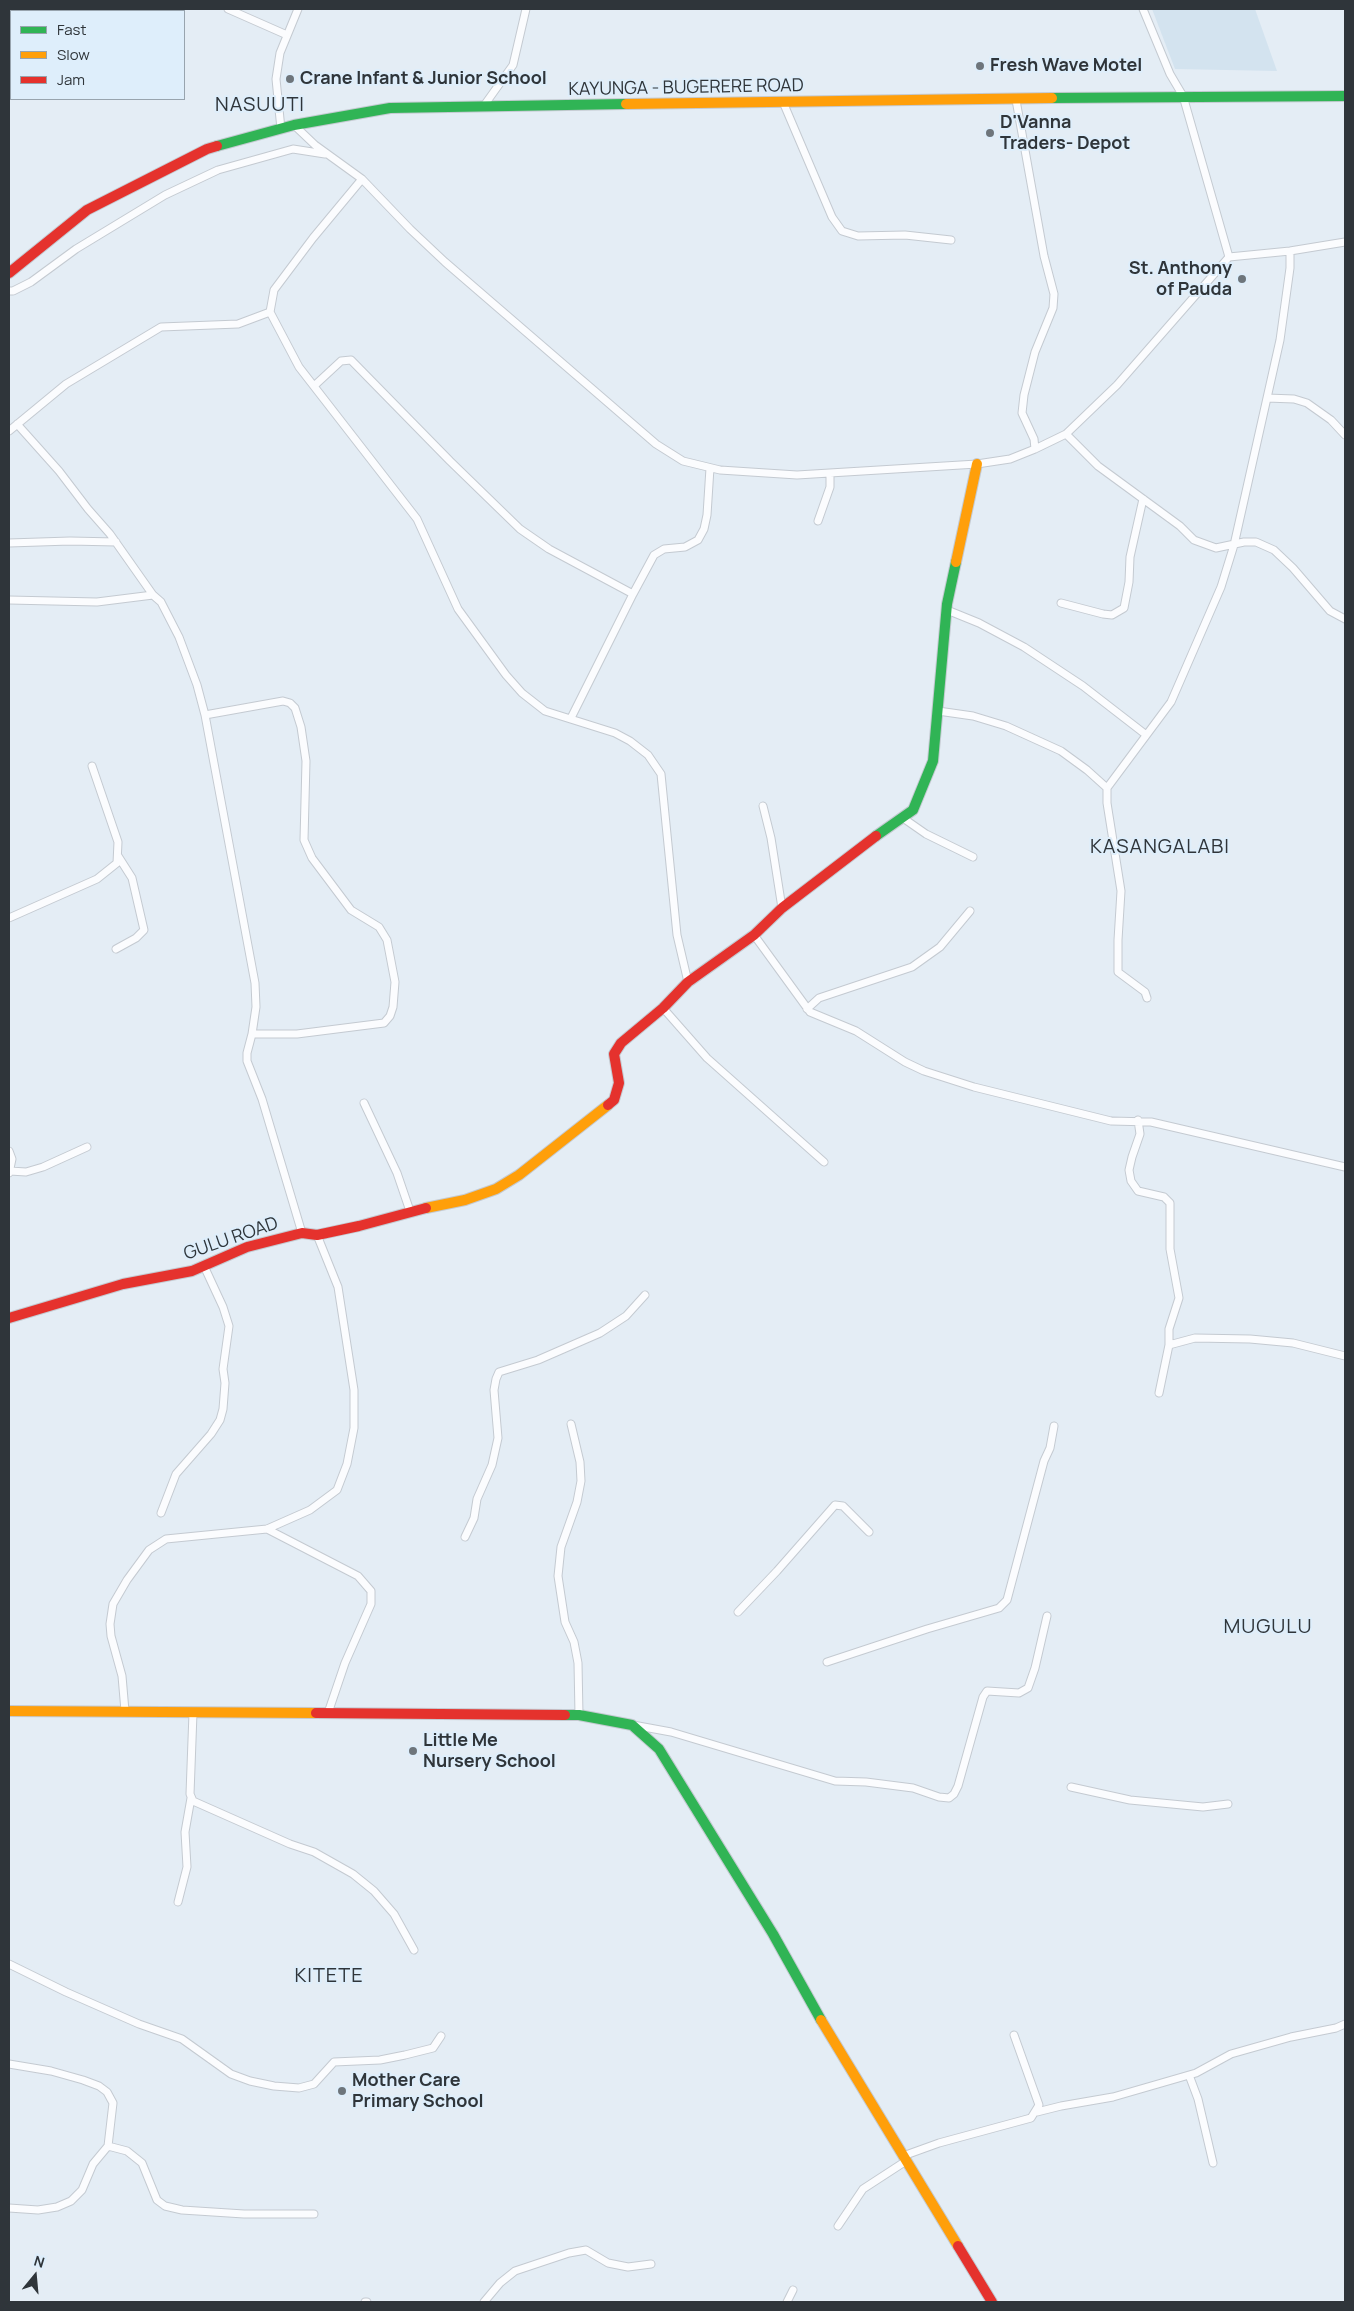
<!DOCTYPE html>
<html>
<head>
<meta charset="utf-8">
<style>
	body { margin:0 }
	#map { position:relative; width:1354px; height:2311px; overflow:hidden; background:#e4edf5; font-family:Manrope,sans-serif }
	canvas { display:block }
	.frame { position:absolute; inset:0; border:10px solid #2f353a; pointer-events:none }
	.legend { position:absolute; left:10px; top:10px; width:175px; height:90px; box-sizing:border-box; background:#deeefb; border:1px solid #98a4ae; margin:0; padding:6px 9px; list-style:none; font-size:15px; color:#2f353a }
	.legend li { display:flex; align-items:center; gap:10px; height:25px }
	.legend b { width:25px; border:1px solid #98a4ae }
	.north { position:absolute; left:10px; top:2251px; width:50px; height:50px; -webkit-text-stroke:4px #deeefb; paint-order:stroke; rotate:17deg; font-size:14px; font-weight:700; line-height:20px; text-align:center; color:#2f353a }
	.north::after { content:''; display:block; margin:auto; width:18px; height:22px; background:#2f353a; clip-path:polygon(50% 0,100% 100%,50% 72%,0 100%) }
</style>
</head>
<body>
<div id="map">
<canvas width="1354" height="2311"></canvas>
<div class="frame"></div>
<ul class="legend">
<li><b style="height:6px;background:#30b455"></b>Fast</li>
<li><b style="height:6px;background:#ff9f0a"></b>Slow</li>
<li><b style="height:6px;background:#e5322d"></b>Jam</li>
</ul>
<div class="north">N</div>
</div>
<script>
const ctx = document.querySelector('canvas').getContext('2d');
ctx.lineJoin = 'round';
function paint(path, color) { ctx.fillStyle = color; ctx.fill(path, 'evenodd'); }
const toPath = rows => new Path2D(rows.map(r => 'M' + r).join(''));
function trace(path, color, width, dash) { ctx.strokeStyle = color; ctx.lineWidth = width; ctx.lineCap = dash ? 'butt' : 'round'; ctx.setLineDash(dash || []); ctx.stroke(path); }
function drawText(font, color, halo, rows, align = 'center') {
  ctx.font = font + ' Manrope,sans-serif'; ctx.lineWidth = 4; ctx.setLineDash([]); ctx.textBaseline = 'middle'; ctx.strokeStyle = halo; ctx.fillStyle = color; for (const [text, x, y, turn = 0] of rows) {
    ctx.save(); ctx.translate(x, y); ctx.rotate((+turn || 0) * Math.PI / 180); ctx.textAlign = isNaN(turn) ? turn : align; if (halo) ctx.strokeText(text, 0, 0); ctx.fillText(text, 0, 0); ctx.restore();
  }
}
paint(toPath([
	[1152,9,1255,9,1277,71,1175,69]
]), '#d3e3ef');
const street = toPath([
	[228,9,287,35],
	[1143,9,1170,74,1183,96,1229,257],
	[1016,100,1044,256,1054,294,1053,308,1035,352,1024,395,1022,413,1034,439,1035,449],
	[783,102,832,217,842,231,858,236,905,235,951,240],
	[483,107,513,65,526,9],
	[294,125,315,145,362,179,410,229,445,262,656,444,683,461,720,470,797,475,977,464,1010,459,1035,449,1066,434,1117,385,1229,257],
	[281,129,276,79,280,53,298,9],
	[362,179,313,238,274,290,270,312,299,367,417,519,458,609,506,675,522,693,545,711,615,733,630,741,648,755,661,774,677,935,688,982],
	[1229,257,1290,251,1345,242],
	[9,291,13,291,31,282,76,249,165,195,218,170,293,149,325,154],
	[314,386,341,361,351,360,450,461,520,529,549,549,633,594,571,718],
	[1267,398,1294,399,1307,403,1331,420,1345,435],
	[17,424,59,471,88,509,110,534,153,595,161,602,179,637,197,685,205,715,255,983,256,1007,252,1034,247,1053,247,1061,262,1099,302,1233],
	[9,431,66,384,161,327,238,324,270,312],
	[1066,434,1098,466,1180,526,1194,540,1216,548,1244,542,1256,542,1274,550,1293,568,1330,611,1345,619],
	[818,521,830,487,830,473],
	[9,543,70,541,116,542],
	[633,594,654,555,664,549,685,547,698,540,704,529,707,515,710,468],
	[9,600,97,602,153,595],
	[1061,603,1103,614,1112,615,1124,608,1129,582,1130,557,1143,499],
	[947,610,979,623,1024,647,1083,686,1145,734],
	[938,711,973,716,1006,726,1061,751,1087,770,1107,788],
	[205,715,283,701,290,703,295,708,301,727,306,761,304,840,312,858,351,910,379,927,387,940,395,982,393,1007,390,1016,384,1023,297,1034,252,1034],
	[763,806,771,838,782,908],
	[903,818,926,834,973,857],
	[9,918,97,879,117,863,118,842,92,766],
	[754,935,810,1012,856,1031,905,1062,924,1071,974,1087,1111,1121,1151,1122,1345,1167],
	[116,949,136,938,144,930,132,878,118,856],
	[1147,998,1145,992,1118,972,1118,940,1121,891,1107,803,1107,788,1171,702,1221,587,1234,545,1280,340,1290,268,1290,251],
	[663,1008,707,1058,824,1162],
	[807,1009,819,998,912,967,940,947,970,911],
	[364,1103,397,1173,410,1211],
	[1138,1120,1140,1134,1132,1157,1129,1170,1131,1181,1138,1191,1164,1197,1170,1203,1170,1249,1179,1298,1169,1329,1169,1345],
	[9,1151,12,1159,9,1173],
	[10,1171,26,1172,43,1167,87,1147],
	[1159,1393,1169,1345,1195,1338,1250,1339,1293,1343,1345,1356],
	[571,1424,580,1462,581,1481,577,1502,561,1547,558,1576,565,1622,574,1642,578,1663,579,1715],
	[161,1513,176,1474,211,1434,220,1420,223,1409,225,1383,223,1369,229,1326,223,1307,204,1266],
	[267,1529,358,1576,371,1591,371,1604,345,1663,328,1713],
	[465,1537,474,1518,477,1499,492,1465,498,1438,494,1390,496,1379,499,1372,538,1360,600,1333,626,1316,645,1295],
	[738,1612,777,1571,835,1505,843,1506,869,1532],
	[827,1662,927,1629,999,1608,1007,1600,1044,1461,1050,1448,1054,1426],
	[125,1711,122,1676,111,1636,110,1624,113,1604,127,1580,149,1550,166,1539,267,1529,310,1510,337,1490,347,1464,354,1428,354,1390,338,1287,317,1235],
	[193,1713,190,1794,193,1801,290,1844,314,1852,353,1874,374,1891,394,1914,414,1950],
	[633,1725,671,1732,835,1781,866,1782,913,1788,939,1797,949,1798,954,1794,958,1786,983,1697,987,1691,1019,1693,1028,1688,1035,1668,1047,1616],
	[1071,1787,1130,1800,1203,1807,1228,1804],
	[178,1902,187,1867,185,1832,191,1798],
	[9,1964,66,1992,139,2024,182,2039,231,2074,250,2081,274,2086,299,2088,314,2084,334,2062,380,2060,405,2055,433,2048,441,2036],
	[9,2064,51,2071,83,2080,99,2086,107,2092,113,2103,108,2146,93,2164,82,2190,71,2201,57,2207,38,2210,9,2208],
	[1189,2075,1198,2099,1213,2163],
	[1037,2112,1061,2106,1113,2097,1196,2073,1231,2054,1291,2037,1336,2028,1345,2024],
	[108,2146,127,2151,142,2163,157,2200,165,2206,182,2210,244,2214,314,2214],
	[903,2156,939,2143,1031,2118,1039,2105,1014,2035],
	[838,2226,863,2189,906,2161],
	[365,2302,367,2302],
	[484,2302,500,2283,515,2271,569,2253,586,2250,608,2263,628,2267,651,2264],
	[787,2302,793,2290]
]);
const fast = toPath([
	[1052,98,1345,96],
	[217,146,294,125,390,108,626,104],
	[876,836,913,810,933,761,947,604,956,562],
	[565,1715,579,1715,632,1725,659,1749,773,1934,821,2020]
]);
const slow = toPath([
	[626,104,1052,98],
	[956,562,977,464],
	[426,1208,465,1200,496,1189,519,1175,608,1105],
	[9,1711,316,1713],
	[821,2020,958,2246]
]);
const jam = toPath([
	[9,273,87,210,207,149,217,146],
	[608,1105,614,1100,619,1083,614,1054,621,1043,663,1008,688,982,754,935,782,908,876,836],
	[9,1318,123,1284,192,1271,247,1247,302,1233,317,1235,359,1226,426,1208],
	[316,1713,565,1715],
	[958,2246,992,2302]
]);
trace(street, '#c4cad1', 9);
trace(fast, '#c4cad1', 12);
trace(slow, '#c4cad1', 12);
trace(jam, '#c4cad1', 12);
trace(street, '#fbfcfe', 7);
trace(fast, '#30b455', 10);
trace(slow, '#ff9f0a', 10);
trace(jam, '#e5322d', 10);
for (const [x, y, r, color] of [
	[980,66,5,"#6e757b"],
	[290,79,5,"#6e757b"],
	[990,133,5,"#6e757b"],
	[1242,279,5,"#6e757b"],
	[413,1751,5,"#6e757b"],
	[342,2091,5,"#6e757b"]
]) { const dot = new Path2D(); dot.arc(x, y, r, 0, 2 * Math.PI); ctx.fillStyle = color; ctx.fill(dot); trace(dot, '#deeefb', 2); }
drawText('bold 18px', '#2f353a', '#deeefb', [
	["Fresh Wave Motel",990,66],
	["Crane Infant & Junior School",300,79],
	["D'Vanna",1000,123],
	["Traders- Depot",1000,144],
	["St. Anthony",1232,269,"right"],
	["of Pauda",1232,290,"right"],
	["Little Me",423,1741],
	["Nursery School",423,1762],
	["Mother Care",352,2081],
	["Primary School",352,2102]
], 'left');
drawText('18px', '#2f353a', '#deeefb', [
	["KAYUNGA - BUGERERE ROAD",686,88,-1],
	["GULU ROAD",231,1239,-19]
]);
ctx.letterSpacing = '1px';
drawText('20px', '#2f353a', '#deeefb', [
	["NASUUTI",260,105],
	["KASANGALABI",1160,847],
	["MUGULU",1268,1627],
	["KITETE",329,1976]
]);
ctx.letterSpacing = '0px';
</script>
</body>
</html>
